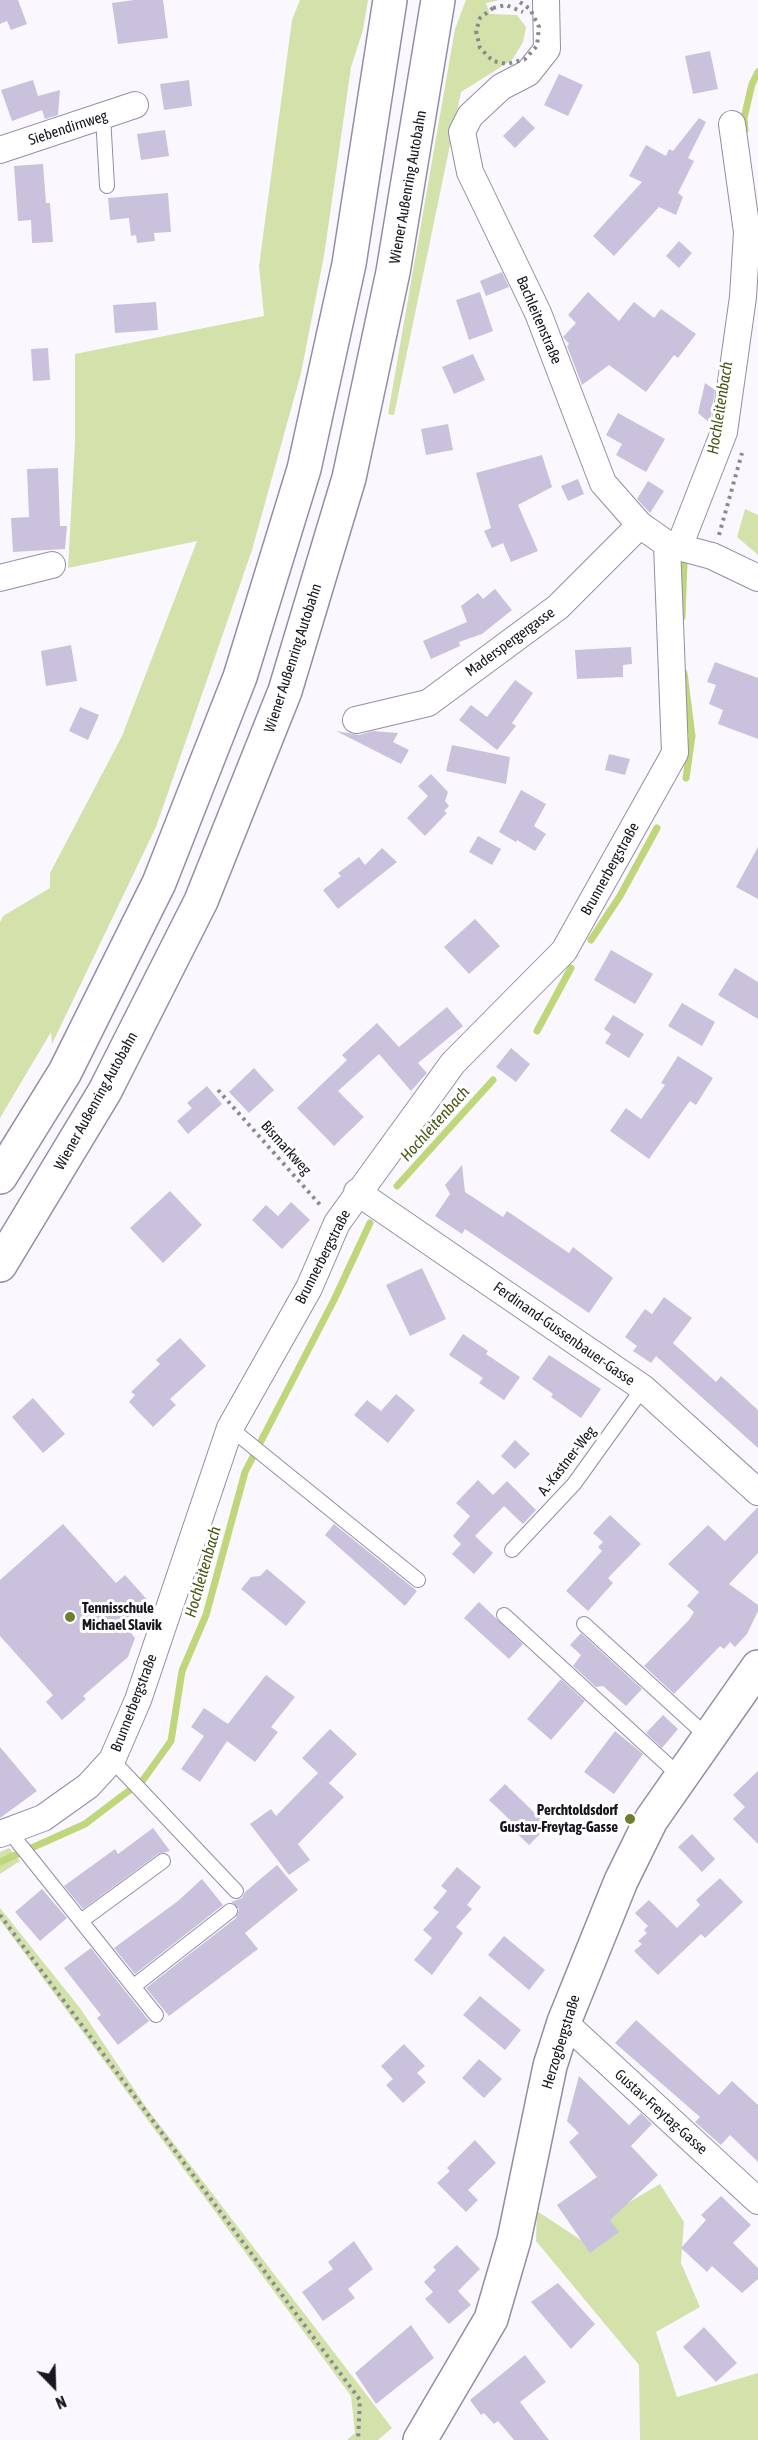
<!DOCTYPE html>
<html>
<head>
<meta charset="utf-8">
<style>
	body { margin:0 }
	#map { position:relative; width:758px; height:2440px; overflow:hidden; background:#faf8fe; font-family:"Asap Condensed",sans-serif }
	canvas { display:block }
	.north { position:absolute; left:24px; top:2356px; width:60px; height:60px; -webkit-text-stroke:4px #fff; paint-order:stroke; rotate:157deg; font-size:16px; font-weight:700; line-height:24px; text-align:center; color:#19161f }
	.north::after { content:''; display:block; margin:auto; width:21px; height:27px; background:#19161f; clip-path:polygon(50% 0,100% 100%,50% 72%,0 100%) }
</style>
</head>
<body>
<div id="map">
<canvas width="758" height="2440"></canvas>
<div class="north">N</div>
</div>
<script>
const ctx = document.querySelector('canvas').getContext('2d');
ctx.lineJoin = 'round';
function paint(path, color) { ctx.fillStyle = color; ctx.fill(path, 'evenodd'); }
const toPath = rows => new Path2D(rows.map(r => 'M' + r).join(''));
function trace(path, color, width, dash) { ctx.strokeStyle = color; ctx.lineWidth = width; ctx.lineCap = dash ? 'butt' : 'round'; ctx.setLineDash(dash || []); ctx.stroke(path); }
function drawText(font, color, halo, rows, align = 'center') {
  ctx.font = font + ' "Asap Condensed",sans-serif'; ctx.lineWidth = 6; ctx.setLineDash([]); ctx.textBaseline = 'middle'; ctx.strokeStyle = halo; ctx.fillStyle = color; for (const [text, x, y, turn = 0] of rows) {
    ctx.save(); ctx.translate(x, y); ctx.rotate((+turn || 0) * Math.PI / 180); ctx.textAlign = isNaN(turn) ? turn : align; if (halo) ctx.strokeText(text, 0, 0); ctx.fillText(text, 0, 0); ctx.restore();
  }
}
paint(toPath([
	[300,0,368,0,363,30,351,67,324,256,301,373,252,550,156,827,52,1044,51,1032,0,1118,0,922,3,916,50,888,50,873,122,736,197,541,68,568,75,441,75,354,264,316,259,266,292,20],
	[466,0,500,0,486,3,490,14,517,15,526,27,523,42,512,60,461,92,394,415,388,414,455,29],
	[745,509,758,515,758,555,737,537],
	[9,1848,20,1861,0,1874,0,1852],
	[0,1908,80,2008,146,2107,392,2428,378,2440,347,2440,355,2433,351,2396,0,1920],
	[660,2184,684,2222,681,2263,700,2307,656,2332,677,2397,758,2373,758,2440,640,2440,639,2365,536,2241,537,2211,590,2246,619,2208]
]), '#d2e2aa');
trace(toPath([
	[745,130,744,118,752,84,758,72],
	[682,617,684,563,688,554],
	[684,673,692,736,686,778],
	[591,940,620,896,657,828],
	[537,1031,571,968],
	[397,1186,493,1080],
	[0,1862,85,1824,143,1780,171,1741,182,1671,206,1615,245,1472,334,1300,370,1223]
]), '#bfd67b', 7);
paint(toPath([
	[0,0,18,0,27,24,11,30,7,21,0,24],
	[134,0,163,0,168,38,118,44,112,3],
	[710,51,718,89,693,94,685,56],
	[559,74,583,85,568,116,544,105],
	[33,80,38,96,60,90,58,115,45,119,42,110,12,121,1,90],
	[189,80,192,106,164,110,160,84],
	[523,116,535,128,515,148,503,136],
	[699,118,706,122,688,158,694,161,678,193,683,197,676,215,659,207,614,256,593,236,642,182,629,176,646,145,666,156,669,149,673,151],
	[165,130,169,156,141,160,137,134],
	[43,164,46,203,50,203,53,242,32,243,31,220,18,221,14,166],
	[168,193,171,232,154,233,155,241,137,243,136,235,131,236,129,218,110,220,108,198],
	[679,241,692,253,679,268,666,256],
	[502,272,509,287,486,296,480,281],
	[480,292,493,331,469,340,456,300],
	[588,292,619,321,634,302,654,318,661,309,696,334,678,358,674,355,646,392,609,365,582,385,567,346,569,344,563,337,576,323,568,315],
	[156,302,158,330,115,333,113,305],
	[48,348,50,380,33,381,31,349],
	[473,354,485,380,454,394,442,367],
	[705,383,715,390,710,423,698,413],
	[618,413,665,439,646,472,616,455,622,444,606,435],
	[448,424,453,450,426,455,421,429],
	[542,455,552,487,518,505,538,551,511,562,503,543,492,548,484,531,491,528,476,473],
	[58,468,60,526,67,526,65,549,13,552,11,518,29,517,27,469],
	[578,479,584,494,568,501,561,486],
	[648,481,664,491,650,513,637,499],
	[495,589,512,610,482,634,459,642,460,646,431,659,423,641,467,622,461,606,478,593,483,599],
	[71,645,77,681,46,686,41,651],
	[631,647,632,664,623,665,623,677,577,679,575,650],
	[715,662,758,678,758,739,718,724,723,710,709,704,716,685,707,682],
	[515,680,533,693,512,723,516,726,497,750,459,720,471,705,487,717],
	[80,707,99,715,88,740,69,731],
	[336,731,359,735,373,731,398,733,393,742,409,750,401,764],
	[452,745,510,757,506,784,446,771],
	[609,754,630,759,625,775,605,770],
	[431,774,448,792,445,801,449,806,444,811,447,813,425,836,407,818,428,796,418,786],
	[521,790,546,804,534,826,546,834,535,851,517,840,516,842,499,832],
	[478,836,501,849,492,865,469,852],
	[758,847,758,899,736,887],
	[382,848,397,862,338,909,323,890,341,876,338,873,359,857,365,865],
	[475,919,500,946,469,974,444,947],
	[611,950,653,974,635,1004,594,980],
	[735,968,758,982,758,1019,718,995],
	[682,1003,715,1022,702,1046,668,1026],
	[447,1007,463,1026,418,1063,427,1073,411,1091,379,1054,338,1091,364,1117,334,1146,297,1108,347,1060,342,1055,377,1023,399,1047],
	[613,1015,644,1034,629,1058,605,1043,611,1034,604,1029],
	[511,1048,530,1064,516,1082,496,1067],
	[678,1056,713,1078,696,1105,690,1101,649,1159,610,1131,626,1108,641,1119,665,1085,661,1083],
	[254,1068,274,1090,249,1113,229,1092],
	[207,1086,222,1104,188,1134,177,1121,192,1108,187,1103],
	[462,1165,465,1192,503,1217,507,1211,569,1253,573,1247,613,1278,589,1313,465,1229,462,1234,435,1216,450,1194,445,1185],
	[170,1191,202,1225,163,1263,130,1228],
	[291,1202,310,1220,282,1249,252,1220,266,1205,278,1216],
	[422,1268,446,1319,410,1336,386,1285],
	[664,1297,692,1318,673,1343,716,1382,721,1376,758,1410,758,1448,656,1356,651,1363,633,1351,637,1346,625,1337,645,1309,652,1314],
	[463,1334,488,1351,486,1354,520,1377,504,1400,479,1383,483,1378,449,1355],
	[180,1338,206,1366,170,1399,176,1405,153,1427,129,1402,135,1395,131,1392,160,1364,156,1360],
	[549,1355,601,1389,581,1418,551,1397,553,1394,532,1379],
	[396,1394,415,1410,388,1443,354,1415,367,1400,381,1411],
	[33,1398,65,1434,43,1453,12,1417],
	[515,1440,530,1454,515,1469,501,1456],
	[478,1480,493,1495,507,1481,536,1510,523,1524,504,1506,475,1536,493,1553,474,1574,452,1554,461,1544,453,1536,470,1516,456,1503],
	[758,1507,758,1553,729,1584,758,1605,758,1611,747,1634,735,1647,730,1642,724,1649,720,1646,674,1694,644,1666,689,1620,694,1612,687,1606,699,1592,668,1564,708,1525,725,1541],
	[610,1515,641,1544,608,1578,613,1583,588,1611,566,1591,602,1551,598,1547,603,1542,593,1533],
	[63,1524,116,1583,125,1575,152,1605,127,1628,135,1638,128,1657,83,1696,86,1699,62,1720,46,1702,53,1695,0,1636,0,1580],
	[334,1524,417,1591,405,1606,325,1535],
	[267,1569,306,1602,286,1626,241,1589,251,1577,260,1576],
	[479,1602,523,1644,509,1659,464,1618],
	[581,1633,642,1689,626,1706,603,1686,596,1687,573,1666,581,1655,570,1645],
	[266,1675,295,1697,271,1727,278,1732,255,1762,227,1741,200,1782,181,1769,204,1736,191,1727,204,1708,228,1724],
	[561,1679,585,1701,551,1740,527,1719],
	[663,1715,678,1729,662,1748,646,1733],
	[330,1729,357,1754,329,1783,302,1758],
	[615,1731,643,1754,614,1794,584,1772],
	[0,1747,37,1791,0,1818],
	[758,1771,758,1844,733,1819,745,1807,733,1795],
	[318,1773,344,1797,298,1844,310,1860,289,1875,250,1824,271,1809,276,1816],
	[505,1784,548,1826,529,1845,507,1824,511,1821,489,1800],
	[153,1828,170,1851,158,1854,83,1909,64,1886,115,1849,118,1854],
	[692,1834,715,1859,702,1872,678,1847],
	[277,1865,298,1890,245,1933,258,1949,169,2016,146,1988,236,1918,239,1909,231,1902,242,1898,245,1892],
	[457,1867,481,1887,467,1905,472,1909,456,1927,463,1933,432,1975,414,1960,432,1938,423,1930,439,1912,433,1908,447,1891,441,1886],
	[720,1878,743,1902,705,1938,701,1934,658,1975,634,1951,642,1944,638,1941,647,1933,644,1930,648,1926,635,1913,649,1900,677,1928,700,1905,696,1900],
	[202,1879,223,1905,135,1974,114,1948,178,1901],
	[42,1889,67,1918,40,1941,15,1912],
	[504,1936,545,1970,529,1990,488,1955],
	[91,1948,149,2021,118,2045,97,2018,101,2015,64,1968],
	[480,1996,521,2030,505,2050,463,2015],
	[636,2020,719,2095,732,2081,758,2105,758,2162,730,2135,721,2145,695,2122,700,2117,615,2043],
	[404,2044,425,2066,417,2073,426,2082,403,2103,386,2085,393,2079,381,2066],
	[479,2059,502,2079,484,2098,462,2078],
	[579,2076,629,2125,641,2113,652,2124,631,2146,658,2175,610,2220,619,2232,590,2253,557,2205,597,2177,569,2142,579,2133,567,2121],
	[475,2140,496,2163,468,2190,478,2200,466,2212,437,2183,450,2171,447,2168],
	[721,2196,751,2225,733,2243,758,2268,758,2279,742,2293,712,2266,707,2272,681,2248,706,2220,701,2215],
	[354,2241,373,2269,348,2289,355,2298,323,2321,302,2292,333,2269,328,2262],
	[457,2245,480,2269,458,2291,471,2305,449,2324,425,2299,433,2292,424,2282,436,2270,433,2267],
	[558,2283,595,2324,571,2349,531,2302],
	[411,2325,434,2358,376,2404,355,2373],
	[704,2327,737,2363,716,2382,683,2347],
	[525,2355,546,2382,520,2402,549,2440,514,2440,498,2421,494,2424,484,2413,481,2415,470,2400]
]), '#cac1dc');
const service = toPath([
	[103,116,107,186],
	[230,1428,418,1580],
	[512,1550,574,1484,643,1388],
	[504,1615,681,1777],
	[584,1624,709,1738],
	[112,1760,236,1891],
	[9,1831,156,2015],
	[81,1921,163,1861],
	[134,1986,230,1911]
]);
const minor = toPath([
	[546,0,547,49,528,73,501,87,470,116,462,132,470,172,538,313,603,483,640,525,667,544,712,556,758,578],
	[0,150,135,105],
	[679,547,724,432,743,297,747,232,732,124],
	[0,578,52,565],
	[356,720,428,703,558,607,640,525],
	[357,1192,643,1388,758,1492],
	[0,1834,43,1818,88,1786,112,1760,138,1700,230,1428,309,1288,337,1223,453,1063,564,951,675,753,667,544],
	[564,2022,758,2201]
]);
const secondary = toPath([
	[420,2440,491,2319,514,2240,550,2066,564,2022,621,1881,651,1820,758,1667]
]);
const motorway = toPath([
	[0,1177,65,1072,159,883,240,677,304,469,349,264,390,0],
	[0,1265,105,1091,201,901,285,691,349,478,393,272,438,0]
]);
trace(service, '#958ca7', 16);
trace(minor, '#958ca7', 28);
trace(secondary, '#958ca7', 36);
trace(motorway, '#958ca7', 36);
trace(toPath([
	[493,8,506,5,523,12],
	[719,535,742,453],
	[218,1090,322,1207],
	[0,1915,360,2400,358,2440]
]), '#8b8890', 4, [3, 4.5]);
trace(service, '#fff', 14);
trace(minor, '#fff', 26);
trace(secondary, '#fff', 33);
trace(motorway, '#fff', 33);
trace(toPath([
	[493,8,480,18,476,31,480,48,493,61,507,64,525,59,537,46,539,27,530,9,517,0]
]), '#8b8890', 4, [3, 4.5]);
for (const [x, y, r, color] of [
	[70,1617,6,"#6d7f2f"],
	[630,1819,6,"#6d7f2f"]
]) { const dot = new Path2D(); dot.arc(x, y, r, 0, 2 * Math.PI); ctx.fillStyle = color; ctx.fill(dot); trace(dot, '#fff', 2); }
drawText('15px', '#19161f', '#fff', [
	["Siebendirnweg",68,128,-18],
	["Wiener Außenring Autobahn",408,187,-80],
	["Bachleitenstraße",539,320,67],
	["Maderspergergasse",510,642,-36],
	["Wiener Außenring Autobahn",293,658,-72],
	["Brunnerbergstraße",610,869,-61],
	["Wiener Außenring Autobahn",96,1101,-61],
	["Bismarkweg",286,1148,48],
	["Brunnerbergstraße",323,1257,-63],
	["Ferdinand-Gussenbauer-Gasse",564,1334,35],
	["A.-Kastner-Weg",567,1461,-52],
	["Brunnerbergstraße",134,1703,-69],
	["Herzogbergstraße",561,2042,-73],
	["Gustav-Freytag-Gasse",661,2112,42]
]);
drawText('bold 15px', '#19161f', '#fff', [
	["Tennisschule",82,1608],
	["Michael Slavik",82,1625],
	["Perchtoldsdorf",618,1810,"right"],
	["Gustav-Freytag-Gasse",618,1827,"right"]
], 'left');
drawText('italic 16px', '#475513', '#fff', [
	["Hochleitenbach",720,408,-81],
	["Hochleitenbach",435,1124,-48],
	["Hochleitenbach",203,1572,-74]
]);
</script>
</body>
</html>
